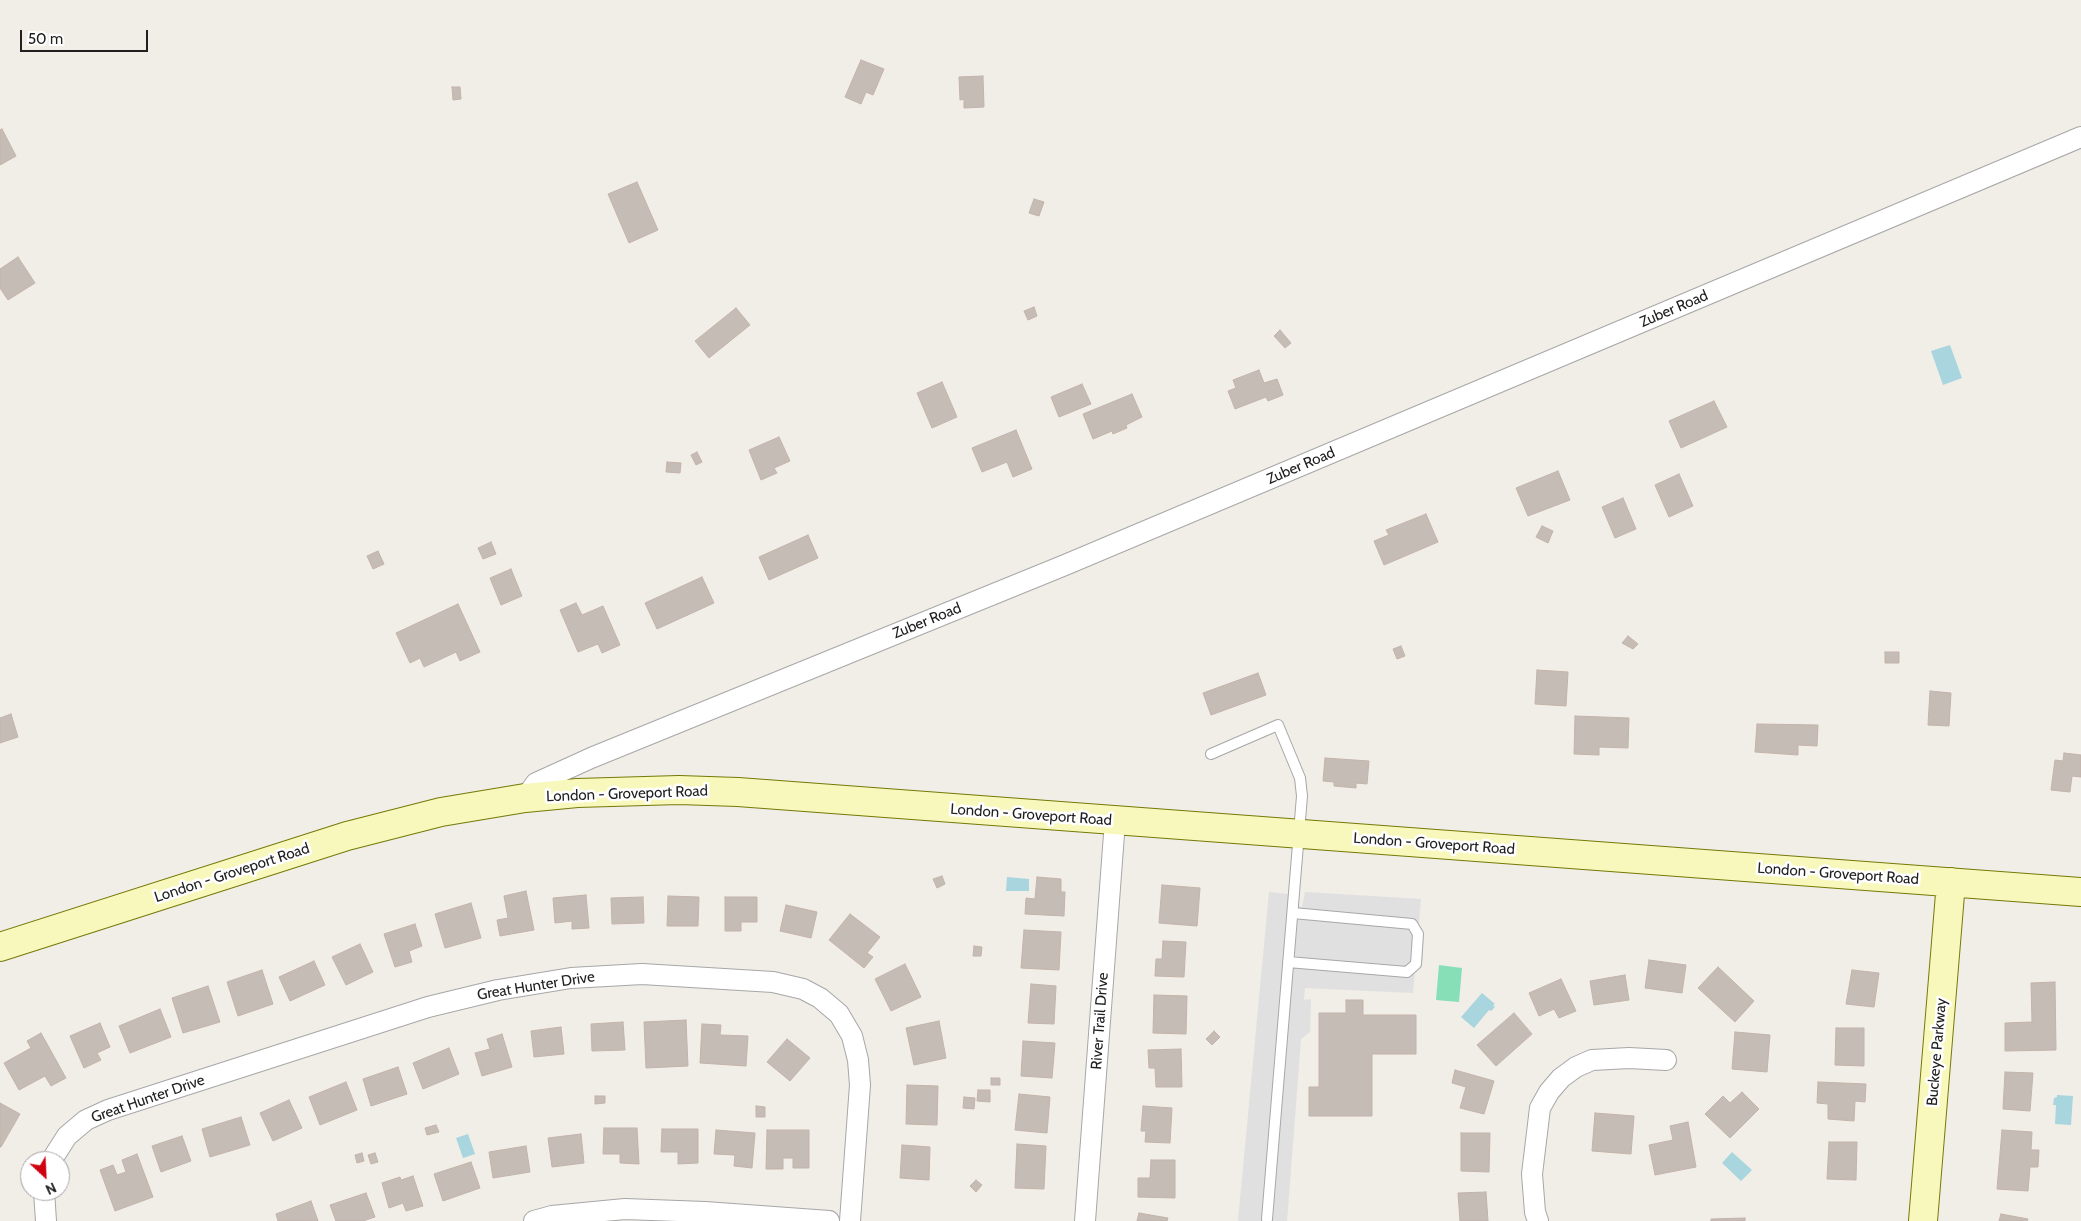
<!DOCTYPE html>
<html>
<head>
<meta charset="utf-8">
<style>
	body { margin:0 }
	#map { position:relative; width:2081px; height:1221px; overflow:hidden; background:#f1ede7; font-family:Cabin,sans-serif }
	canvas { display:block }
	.north { position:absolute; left:20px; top:1151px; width:50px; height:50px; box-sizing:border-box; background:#fff; border:1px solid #a6a6a6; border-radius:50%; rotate:155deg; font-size:14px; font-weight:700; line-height:20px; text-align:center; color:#202020 }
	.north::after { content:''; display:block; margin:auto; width:18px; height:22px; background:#cf010f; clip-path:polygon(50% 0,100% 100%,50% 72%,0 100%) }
	.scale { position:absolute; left:20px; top:30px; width:128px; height:22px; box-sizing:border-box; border:2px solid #202020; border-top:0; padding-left:6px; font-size:15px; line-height:18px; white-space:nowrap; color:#202020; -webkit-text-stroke:4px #fff; paint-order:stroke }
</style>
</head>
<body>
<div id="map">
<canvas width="2081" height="1221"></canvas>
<div class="north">N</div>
<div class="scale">50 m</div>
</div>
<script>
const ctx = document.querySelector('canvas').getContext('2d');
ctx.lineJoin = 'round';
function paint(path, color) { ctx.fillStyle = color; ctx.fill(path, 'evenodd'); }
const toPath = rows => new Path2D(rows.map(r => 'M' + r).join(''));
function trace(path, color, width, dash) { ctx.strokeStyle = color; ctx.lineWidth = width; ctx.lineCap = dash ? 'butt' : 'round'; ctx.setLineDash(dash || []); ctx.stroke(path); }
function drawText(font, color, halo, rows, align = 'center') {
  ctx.font = font + ' Cabin,sans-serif'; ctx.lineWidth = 5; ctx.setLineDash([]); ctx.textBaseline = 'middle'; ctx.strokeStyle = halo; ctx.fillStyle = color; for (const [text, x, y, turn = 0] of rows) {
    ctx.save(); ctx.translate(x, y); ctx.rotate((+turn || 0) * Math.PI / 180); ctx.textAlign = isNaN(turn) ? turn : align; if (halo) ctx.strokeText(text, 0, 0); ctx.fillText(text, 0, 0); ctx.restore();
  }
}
paint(toPath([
	[1439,965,1462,968,1459,1002,1436,1000]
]), '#86dfb6');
paint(toPath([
	[1269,892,1297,895,1296,905,1302,907,1305,892,1421,899,1413,993,1305,988,1304,1000,1311,999,1310,1032,1301,1039,1287,1221,1238,1221]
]), '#e0e0e0');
paint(toPath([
	[1950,345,1962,378,1943,385,1931,351],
	[1007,877,1029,879,1029,891,1006,891],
	[1482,993,1495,1004,1493,1005,1495,1007,1491,1011,1489,1010,1474,1028,1461,1017],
	[2057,1095,2073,1096,2071,1125,2055,1124,2056,1105,2053,1105,2054,1098,2057,1097],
	[468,1134,475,1154,463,1158,456,1138],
	[1732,1152,1752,1170,1741,1181,1722,1163]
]), '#a8d5de');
const building = toPath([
	[861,60,884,69,873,95,866,92,861,104,845,97,861,60],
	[983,76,984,107,964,108,964,99,960,100,959,77,983,76],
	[452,87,460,87,461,99,453,100,452,87],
	[2,129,16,156,0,165,0,130,2,129],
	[637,182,658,230,629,243,608,194,637,182],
	[1034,199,1044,202,1039,216,1029,213,1034,199],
	[18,257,35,283,8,300,0,288,0,269,18,257],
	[1034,307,1037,316,1028,320,1024,311,1034,307],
	[736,308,750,325,709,358,695,341,736,308],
	[1280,330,1291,343,1285,348,1274,336,1280,330],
	[1259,370,1264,383,1277,379,1283,395,1268,401,1266,397,1235,409,1228,391,1236,388,1233,380,1259,370],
	[942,382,957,417,932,428,917,393,942,382],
	[1082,384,1091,404,1059,417,1051,397,1082,384],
	[1132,394,1142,417,1126,425,1127,428,1113,434,1112,431,1093,439,1083,414,1132,394],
	[1714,401,1727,427,1681,448,1669,421,1714,401],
	[1016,430,1032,469,1013,477,1007,462,982,472,972,448,1016,430],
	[779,437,790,461,774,468,777,473,761,480,749,450,779,437],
	[697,452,702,462,696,465,691,455,697,452],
	[667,462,681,463,680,473,666,472,667,462],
	[1558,471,1570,500,1528,516,1516,488,1558,471],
	[1679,474,1693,506,1669,517,1655,485,1679,474],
	[1623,498,1636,529,1615,538,1602,507,1623,498],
	[1426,514,1438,542,1384,565,1374,541,1389,535,1386,530,1426,514],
	[1542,526,1553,531,1548,543,1536,537,1542,526],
	[808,535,818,558,769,580,759,557,808,535],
	[491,542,496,554,483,559,478,548,491,542],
	[378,551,384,564,373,569,367,556,378,551],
	[511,569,522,596,501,605,490,578,511,569],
	[702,577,714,603,657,629,645,603,702,577],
	[576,603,582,615,603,606,620,645,602,653,598,644,578,652,560,610,576,603],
	[458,604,480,652,460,661,456,652,424,667,420,658,410,663,396,633,458,604],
	[1628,636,1638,644,1633,649,1622,643,1628,636],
	[1401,646,1405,656,1397,659,1393,649,1401,646],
	[1885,652,1899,652,1899,663,1885,663,1885,652],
	[1537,670,1568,672,1566,706,1535,704,1537,670],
	[1258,673,1266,695,1211,715,1203,693,1258,673],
	[1930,691,1951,693,1949,726,1928,725,1930,691],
	[11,714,18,737,0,743,0,718,11,714],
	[1575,716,1629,718,1628,748,1599,747,1599,755,1574,754,1575,716],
	[1757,724,1818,725,1817,746,1798,745,1798,755,1755,752,1757,724],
	[2064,753,2081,755,2081,777,2072,776,2070,792,2051,790,2055,760,2063,761,2064,753],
	[1325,758,1369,761,1367,784,1356,783,1356,788,1334,786,1334,782,1323,781,1325,758],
	[942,876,945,884,937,888,933,879,942,876],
	[1037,877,1061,879,1061,892,1065,892,1064,916,1025,914,1026,898,1035,899,1037,877],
	[1162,885,1200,888,1197,926,1159,923,1162,885],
	[526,891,534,930,500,936,497,920,508,918,504,896,526,891],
	[586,895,589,928,572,929,572,921,555,923,553,898,586,895],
	[668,896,699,897,698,926,667,926,668,896],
	[643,897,644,923,612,924,611,898,643,897],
	[725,897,757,897,757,922,741,922,741,931,725,931,725,897],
	[471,903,481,938,445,948,435,914,471,903],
	[786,905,817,912,811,938,780,931,786,905],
	[850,914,880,937,867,953,873,957,864,968,829,940,850,914],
	[415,924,422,946,409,951,412,962,395,967,384,934,415,924],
	[1024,930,1061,932,1059,970,1021,968,1024,930],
	[1163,941,1186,942,1184,977,1155,976,1156,959,1162,959,1163,941],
	[360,944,373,972,346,985,332,957,360,944],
	[974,946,982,947,981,956,973,956,974,946],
	[1649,960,1686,965,1682,993,1645,988,1649,960],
	[314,961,325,985,290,1001,279,977,314,961],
	[905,964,921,997,891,1011,875,979,905,964],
	[1718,967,1754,1001,1735,1022,1698,988,1718,967],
	[262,970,273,1004,238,1016,227,982,262,970],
	[1852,970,1879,973,1874,1007,1846,1004,1852,970],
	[1625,975,1629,1000,1594,1005,1590,981,1625,975],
	[1561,979,1576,1011,1559,1018,1554,1009,1539,1016,1529,993,1561,979],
	[2055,982,2056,1050,2005,1051,2005,1023,2032,1022,2031,983,2055,982],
	[1031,984,1056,986,1054,1024,1028,1023,1031,984],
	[208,986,220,1022,183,1033,172,998,208,986],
	[1154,995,1187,996,1186,1034,1153,1033,1154,995],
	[1346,1000,1363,1000,1363,1015,1416,1015,1416,1054,1372,1054,1372,1116,1309,1116,1309,1087,1319,1087,1319,1013,1346,1013,1346,1000],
	[160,1009,171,1037,130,1053,119,1026,160,1009],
	[1514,1013,1532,1034,1496,1066,1477,1045,1514,1013],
	[686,1020,688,1066,646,1068,644,1022,686,1020],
	[939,1021,946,1058,914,1065,906,1028,939,1021],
	[623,1022,625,1050,592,1051,591,1024,623,1022],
	[100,1023,110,1047,97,1053,101,1060,84,1068,70,1036,100,1023],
	[702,1024,721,1025,720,1035,748,1036,746,1066,700,1063,702,1024],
	[561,1027,564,1054,534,1057,531,1031,561,1027],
	[1836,1028,1864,1028,1864,1066,1835,1065,1836,1028],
	[1214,1031,1220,1037,1212,1045,1206,1039,1214,1031],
	[1735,1032,1770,1035,1767,1072,1732,1069,1735,1032],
	[41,1033,66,1078,51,1086,45,1076,19,1090,4,1063,31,1048,27,1041,41,1033],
	[502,1034,512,1067,482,1076,475,1053,490,1049,487,1039,502,1034],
	[787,1039,810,1058,790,1081,767,1062,787,1039],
	[1023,1041,1055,1043,1052,1078,1021,1076,1023,1041],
	[449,1048,459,1074,423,1089,413,1063,449,1048],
	[1181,1049,1182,1087,1156,1087,1155,1068,1149,1068,1148,1050,1181,1049],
	[398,1067,407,1094,371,1106,363,1079,398,1067],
	[1455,1070,1494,1081,1484,1114,1460,1108,1466,1087,1452,1083,1455,1070],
	[2005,1072,2033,1073,2030,1111,2003,1109,2005,1072],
	[991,1078,1000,1078,1000,1085,991,1085,991,1078],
	[346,1082,357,1110,320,1125,309,1097,346,1082],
	[1818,1082,1866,1084,1865,1102,1855,1101,1854,1121,1828,1119,1828,1104,1817,1103,1818,1082],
	[907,1085,938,1086,937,1125,906,1124,907,1085],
	[978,1090,990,1090,990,1102,977,1101,978,1090],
	[1742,1092,1759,1109,1730,1138,1705,1114,1723,1096,1730,1103,1742,1092],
	[1019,1094,1050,1097,1047,1133,1015,1130,1019,1094],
	[595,1096,605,1096,605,1103,595,1104,595,1096],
	[964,1097,975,1098,974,1109,963,1108,964,1097],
	[289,1100,302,1128,273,1141,260,1113,289,1100],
	[0,1103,20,1114,1,1147,0,1147,0,1103],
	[756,1106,765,1107,765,1117,756,1117,756,1106],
	[1143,1106,1172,1108,1170,1143,1145,1142,1146,1131,1141,1131,1143,1106],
	[1595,1113,1634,1116,1631,1154,1592,1151,1595,1113],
	[241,1117,250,1145,210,1157,202,1129,241,1117],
	[1688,1122,1696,1167,1655,1175,1649,1145,1673,1140,1670,1126,1688,1122],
	[436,1125,439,1132,427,1135,425,1128,436,1125],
	[604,1128,637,1128,639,1164,620,1163,620,1154,603,1154,604,1128],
	[662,1129,698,1129,698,1163,678,1164,678,1152,661,1152,662,1129],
	[716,1130,755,1133,752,1168,734,1166,735,1155,714,1154,716,1130],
	[767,1130,809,1130,809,1168,793,1168,793,1158,783,1158,783,1169,766,1169,767,1130],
	[2002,1130,2032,1132,2031,1150,2039,1150,2038,1167,2030,1167,2028,1191,1997,1189,2002,1130],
	[1461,1133,1490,1133,1489,1172,1461,1171,1461,1133],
	[581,1134,584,1163,552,1167,548,1138,581,1134],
	[182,1136,191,1161,161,1172,152,1146,182,1136],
	[1829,1142,1857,1142,1856,1180,1827,1179,1829,1142],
	[1017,1144,1046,1146,1044,1189,1015,1188,1017,1144],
	[902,1145,930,1147,929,1180,900,1178,902,1145],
	[526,1146,530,1172,493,1178,489,1152,526,1146],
	[362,1153,364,1161,357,1163,355,1155,362,1153],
	[375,1153,378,1162,371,1164,368,1155,375,1153],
	[137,1154,153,1197,115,1211,100,1170,113,1165,117,1175,126,1172,122,1160,137,1154],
	[1151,1160,1175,1160,1175,1198,1138,1197,1138,1178,1150,1178,1151,1160],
	[471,1162,480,1188,443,1201,434,1174,471,1162],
	[413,1176,423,1206,406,1211,403,1203,389,1208,382,1183,400,1177,401,1180,413,1176],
	[976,1180,982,1185,976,1192,970,1186,976,1180],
	[1486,1192,1488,1221,1460,1221,1458,1193,1486,1192],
	[366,1193,375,1217,363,1221,336,1221,330,1205,366,1193],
	[311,1201,318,1221,278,1221,276,1214,311,1201],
	[1139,1213,1168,1218,1167,1221,1137,1221,1139,1213],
	[2001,1214,2028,1219,2027,1221,1999,1221,2001,1214],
	[1745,1218,1745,1221,1711,1221,1711,1219,1745,1218]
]);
paint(building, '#c6bcb6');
trace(building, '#c3b3a9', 1);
const lane = toPath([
	[1211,754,1278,725,1300,778,1302,796,1267,1219],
	[1288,962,1407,972,1416,964,1418,934,1412,924,1293,913]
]);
const street = toPath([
	[525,798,536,783,591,758,1065,565,2081,137],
	[51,1161,67,1136,86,1120,108,1110,428,1007,498,990,571,978,642,974,773,982,803,989,820,998,839,1014,852,1036,858,1060,860,1085,850,1221],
	[44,1191,46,1221],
	[534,1221,552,1216,625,1209,705,1212,829,1221],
	[1085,1221,1115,821],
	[1538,1221,1535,1212,1532,1174,1540,1108,1549,1092,1561,1078,1576,1067,1592,1060,1629,1058,1666,1060]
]);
const secondary = toPath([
	[0,947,347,836,441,812,525,798,577,793,679,790,738,792,2081,892],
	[1923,1221,1951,882]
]);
trace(lane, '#a7a7a7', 12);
trace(street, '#a7a7a7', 22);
trace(secondary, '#747906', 30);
trace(lane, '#fff', 10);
trace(street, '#fff', 20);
trace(secondary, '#f9f8bc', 28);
drawText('15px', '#202020', '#fff', [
	["Zuber Road",1674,309,-23],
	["Zuber Road",1301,466,-23],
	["Zuber Road",927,621,-22],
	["London - Groveport Road",627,794,-2],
	["London - Groveport Road",1031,815,4],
	["London - Groveport Road",1434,844,4],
	["London - Groveport Road",232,873,-18],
	["London - Groveport Road",1838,874,4],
	["Great Hunter Drive",536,986,-9],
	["River Trail Drive",1100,1021,-86],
	["Buckeye Parkway",1937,1052,-85],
	["Great Hunter Drive",148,1099,-19]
]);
</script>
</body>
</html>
